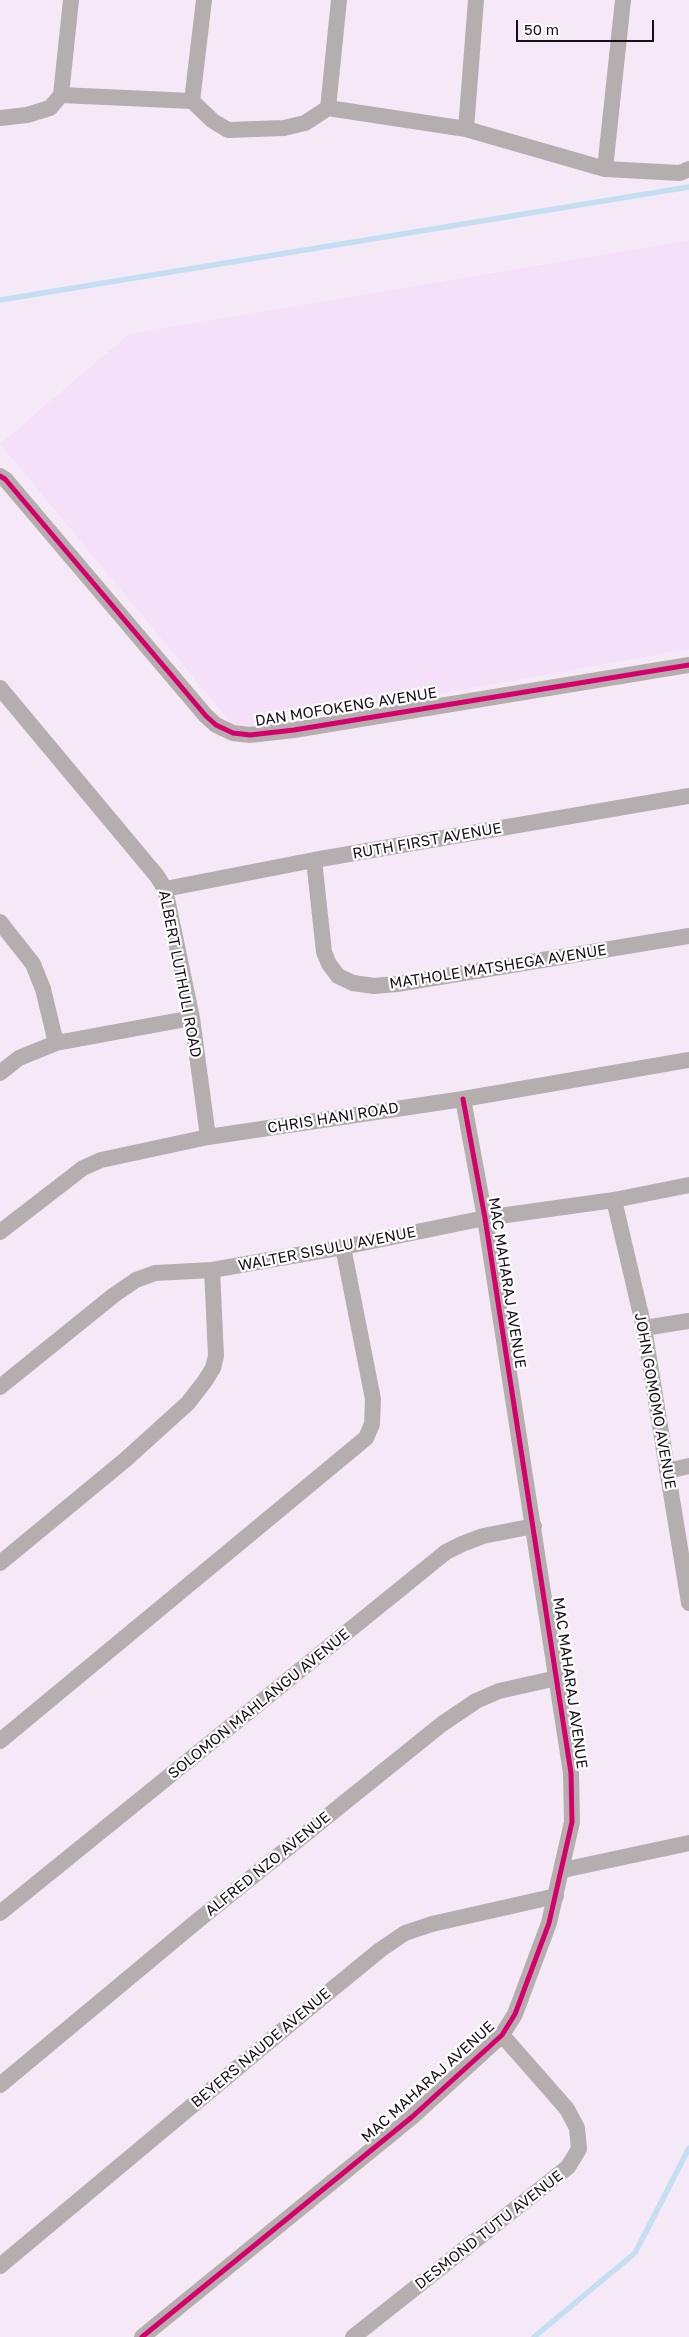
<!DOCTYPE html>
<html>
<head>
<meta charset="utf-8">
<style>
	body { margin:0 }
	#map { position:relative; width:689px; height:2337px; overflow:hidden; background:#f5e9f8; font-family:"Golos Text",sans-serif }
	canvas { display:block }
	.scale { position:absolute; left:516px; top:20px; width:138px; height:22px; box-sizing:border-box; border:2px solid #170f19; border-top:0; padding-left:6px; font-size:15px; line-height:18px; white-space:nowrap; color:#170f19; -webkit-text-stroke:4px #fff; paint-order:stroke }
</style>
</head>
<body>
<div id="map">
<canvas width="689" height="2337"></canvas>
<div class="scale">50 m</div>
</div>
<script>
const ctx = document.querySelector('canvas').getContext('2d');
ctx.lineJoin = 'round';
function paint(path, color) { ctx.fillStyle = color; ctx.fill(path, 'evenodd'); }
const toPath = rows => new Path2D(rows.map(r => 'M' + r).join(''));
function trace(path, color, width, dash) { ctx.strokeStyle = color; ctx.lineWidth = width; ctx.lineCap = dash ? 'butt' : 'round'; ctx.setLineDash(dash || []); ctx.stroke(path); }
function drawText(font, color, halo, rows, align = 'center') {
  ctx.font = font + ' "Golos Text",sans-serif'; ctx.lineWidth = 4.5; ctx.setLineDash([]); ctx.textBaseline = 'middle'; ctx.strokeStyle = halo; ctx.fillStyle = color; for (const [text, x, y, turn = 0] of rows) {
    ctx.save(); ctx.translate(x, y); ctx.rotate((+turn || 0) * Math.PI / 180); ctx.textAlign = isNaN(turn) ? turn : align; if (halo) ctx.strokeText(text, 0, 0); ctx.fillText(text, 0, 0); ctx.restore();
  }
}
paint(toPath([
	[689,240,689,649,237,730,0,444,129,334]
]), '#f5e0f9');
trace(toPath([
	[0,300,689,187],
	[534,2337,635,2253,689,2148]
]), '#c3dff1', 5.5);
trace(toPath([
	[61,95,71,0],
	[192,101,204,0],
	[328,108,466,129,605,169,680,173,689,169],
	[328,108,339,0],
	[0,118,27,115,50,108,61,95,192,101,213,121,228,130,284,128,305,123,328,108],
	[466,129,476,0],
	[605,169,623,0],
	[0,476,5,479,206,716,216,725,233,733,250,735,294,730,689,665],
	[0,688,157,876,165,889,192,1018,208,1137],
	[314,860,324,952,329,964,338,976,353,983,374,986,397,984,689,936],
	[165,889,314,860,689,796],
	[0,922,33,964,43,989,56,1043],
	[0,1073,19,1058,56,1043,192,1018],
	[614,1200,644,1328,689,1603],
	[0,1232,83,1168,101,1160,208,1137,463,1099,689,1060],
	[644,1328,689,1321],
	[0,1387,114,1295,136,1280,155,1273,212,1270,343,1247,485,1218,614,1200,689,1185],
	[667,1471,689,1466],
	[0,1563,125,1460,188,1403,205,1381,213,1368,216,1356,212,1270],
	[0,1741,366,1438,372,1424,373,1399,343,1247],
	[563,1870,689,1843],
	[0,1913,446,1552,462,1544,483,1536,534,1526],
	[0,2085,196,1922,442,1724,476,1701,499,1691,557,1678],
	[0,2266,308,2009,380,1950,405,1933,432,1924,556,1896],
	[142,2337,412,2117,502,2035,515,2014,549,1923,572,1822,571,1773,485,1218,463,1099],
	[353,2337,568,2167,579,2149,577,2128,567,2109,502,2035]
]), '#b4afae', 16);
trace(toPath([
	[0,476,5,479,206,716,216,725,233,733,250,735,294,730,689,665],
	[142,2337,412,2117,502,2035,515,2014,549,1923,572,1822,571,1773,485,1218,463,1099]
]), '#d6006c', 5);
drawText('15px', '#170f19', '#fff', [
	["DAN MOFOKENG AVENUE",346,707,-9],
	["RUTH FIRST AVENUE",427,841,-10],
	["MATHOLE MATSHEGA AVENUE",498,967,-9],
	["ALBERT LUTHULI ROAD",180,974,79],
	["CHRIS HANI ROAD",333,1118,-9],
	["WALTER SISULU AVENUE",327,1249,-11],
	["MAC MAHARAJ AVENUE",507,1283,81],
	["JOHN GOMOMO AVENUE",655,1401,80],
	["MAC MAHARAJ AVENUE",570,1683,82],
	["SOLOMON MAHLANGU AVENUE",259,1704,-39],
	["ALFRED NZO AVENUE",268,1864,-39],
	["BEYERS NAUDE AVENUE",261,2048,-40],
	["MAC MAHARAJ AVENUE",428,2082,-42],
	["DESMOND TUTU AVENUE",489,2230,-38]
]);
</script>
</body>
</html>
